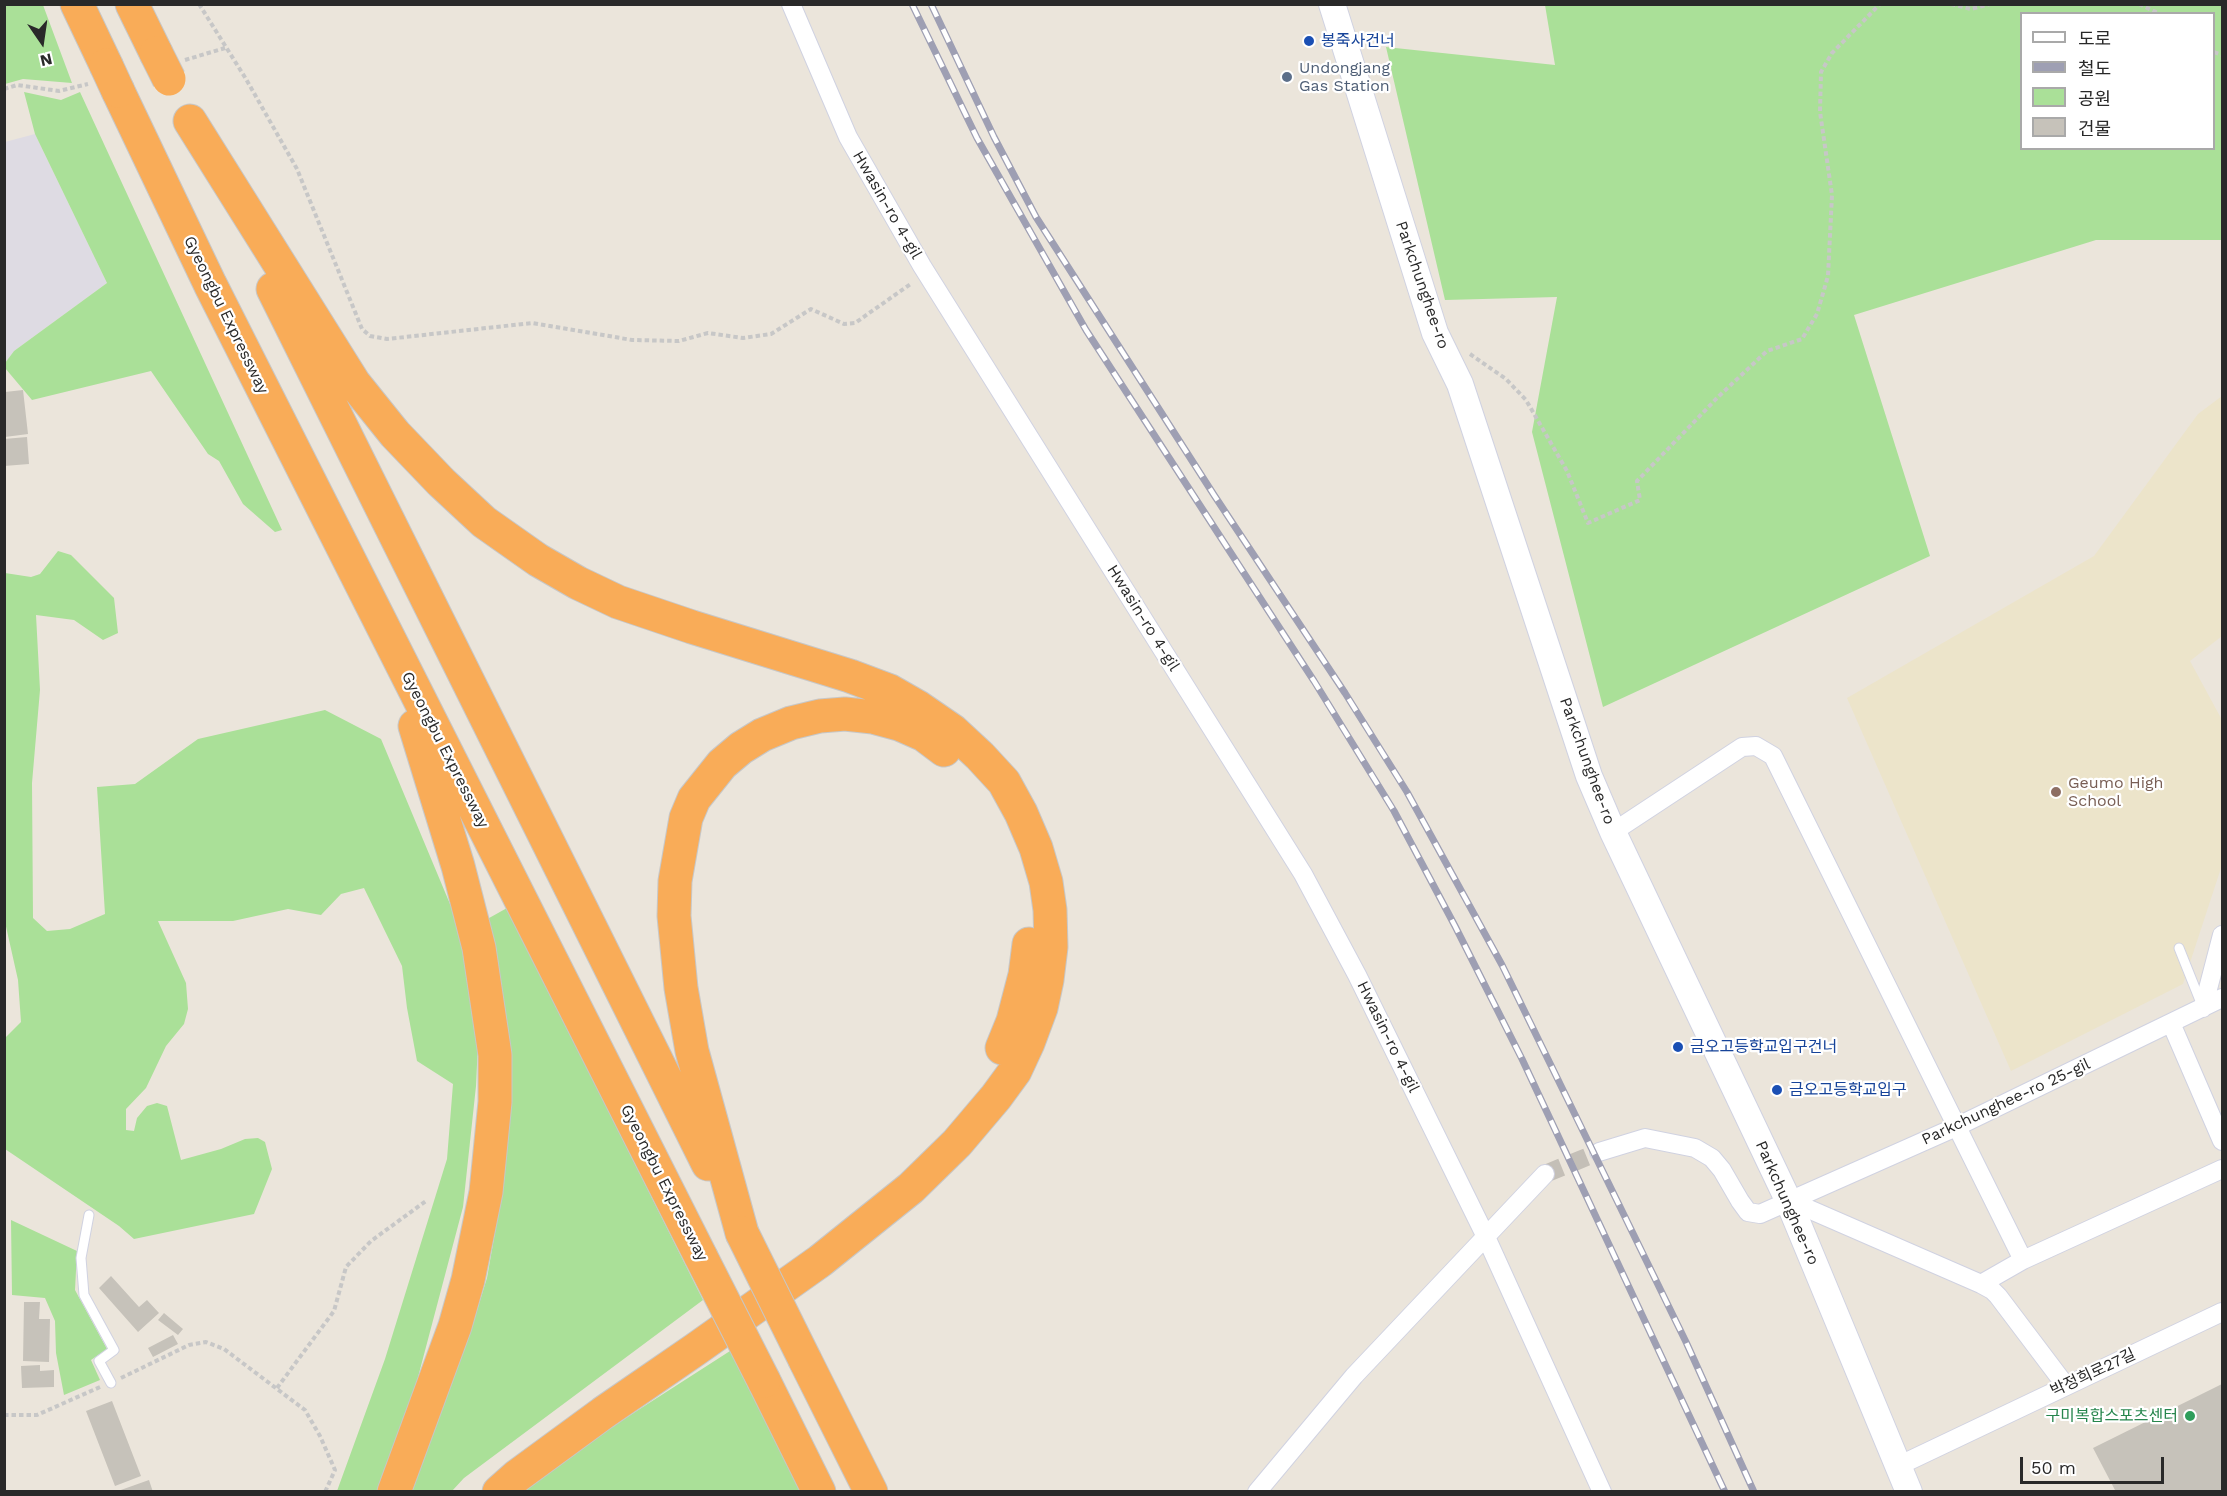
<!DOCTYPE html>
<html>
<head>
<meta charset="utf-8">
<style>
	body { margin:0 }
	#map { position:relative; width:2227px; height:1496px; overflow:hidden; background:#ebe5db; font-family:"Work Sans","Noto Sans KR",sans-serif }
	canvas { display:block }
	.frame { position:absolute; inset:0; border:6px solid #292929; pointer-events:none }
	.legend { position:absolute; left:2020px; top:12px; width:195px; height:138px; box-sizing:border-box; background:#fff; border:2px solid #a9a9a9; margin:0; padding:8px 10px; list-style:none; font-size:18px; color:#292929 }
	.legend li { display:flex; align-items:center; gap:12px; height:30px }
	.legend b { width:30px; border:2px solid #a9a9a9 }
	.north { position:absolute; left:12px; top:12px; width:60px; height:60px; -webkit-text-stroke:4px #fff; paint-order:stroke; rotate:167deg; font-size:16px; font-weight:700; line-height:24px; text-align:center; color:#292929 }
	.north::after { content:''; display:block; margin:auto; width:21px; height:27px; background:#292929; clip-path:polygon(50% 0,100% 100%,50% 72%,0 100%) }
	.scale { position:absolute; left:2020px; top:1457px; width:144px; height:27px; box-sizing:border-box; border:3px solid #292929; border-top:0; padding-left:8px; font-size:18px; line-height:21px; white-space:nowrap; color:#292929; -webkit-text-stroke:4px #fff; paint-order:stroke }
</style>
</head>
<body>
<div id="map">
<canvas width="2227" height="1496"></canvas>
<div class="frame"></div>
<ul class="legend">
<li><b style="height:8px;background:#fff"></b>도로</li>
<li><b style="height:8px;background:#9e9fb3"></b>철도</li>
<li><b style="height:16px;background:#aae098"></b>공원</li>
<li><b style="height:16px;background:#c6c2ba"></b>건물</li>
</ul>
<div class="north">N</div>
<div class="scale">50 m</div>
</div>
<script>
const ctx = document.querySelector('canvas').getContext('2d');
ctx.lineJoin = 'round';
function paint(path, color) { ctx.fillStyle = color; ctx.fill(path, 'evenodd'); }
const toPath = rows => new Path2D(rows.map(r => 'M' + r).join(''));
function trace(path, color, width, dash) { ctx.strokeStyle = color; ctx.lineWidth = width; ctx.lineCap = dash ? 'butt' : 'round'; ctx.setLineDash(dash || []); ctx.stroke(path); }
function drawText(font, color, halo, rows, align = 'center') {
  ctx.font = font + ' "Work Sans","Noto Sans KR",sans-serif'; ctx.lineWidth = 4.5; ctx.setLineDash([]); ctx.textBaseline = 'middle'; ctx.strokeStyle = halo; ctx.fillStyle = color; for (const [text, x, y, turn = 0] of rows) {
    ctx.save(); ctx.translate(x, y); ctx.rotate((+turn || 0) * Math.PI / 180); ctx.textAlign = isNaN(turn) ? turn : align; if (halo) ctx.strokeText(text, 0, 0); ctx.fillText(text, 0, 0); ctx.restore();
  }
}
paint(toPath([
	[35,134,107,283,14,351,5,363,5,142]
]), '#dedbe3');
paint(toPath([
	[2222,396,2222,636,2190,661,2222,720,2222,865,2183,984,2011,1071,1847,698,2094,556,2198,414]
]), '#ece4ca');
paint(toPath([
	[5,4,43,5,72,83,23,79,5,84],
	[1545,5,2222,5,2222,240,2096,240,1854,315,1930,556,1603,707,1532,432,1557,297,1445,300,1386,47,1555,65],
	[2022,14,2214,14,2214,148,2022,148],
	[24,92,61,100,80,92,282,530,275,532,243,504,219,461,208,454,151,371,32,400,5,368,5,363,14,351,107,283,35,134],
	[58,551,71,555,114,598,118,633,103,640,74,620,36,615,40,690,32,783,33,918,47,931,70,929,105,914,97,787,135,784,198,739,325,710,381,739,455,916,479,1021,476,1086,463,1207,413,1396,383,1491,337,1491,385,1359,447,1159,453,1084,417,1061,407,1008,402,966,364,888,341,894,321,915,288,909,233,921,158,921,186,983,188,1009,184,1024,166,1046,146,1088,126,1109,126,1130,134,1131,137,1118,147,1106,157,1103,167,1106,181,1160,221,1149,245,1139,258,1138,265,1142,272,1169,254,1214,134,1239,119,1226,5,1149,5,1038,21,1022,18,980,5,922,5,573,31,577,40,574],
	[507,908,703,1300,464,1478,452,1491,409,1492,467,1342,487,1278,502,1192,482,922],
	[11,1220,77,1251,75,1290,107,1349,91,1360,100,1380,64,1395,56,1353,55,1321,45,1298,12,1295],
	[730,1351,801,1491,521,1492,590,1441]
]), '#aae098');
paint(toPath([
	[23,390,28,434,5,437,5,392],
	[27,437,29,464,4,466,4,439],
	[111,1276,139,1307,147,1300,159,1313,138,1332,99,1288],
	[24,1302,40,1302,39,1319,50,1319,49,1362,23,1361],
	[164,1313,183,1329,178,1335,158,1320],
	[173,1335,178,1344,153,1357,148,1348],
	[40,1365,40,1371,54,1370,54,1387,22,1388,21,1366],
	[2222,1384,2222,1492,2116,1492,2093,1448],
	[112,1401,141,1476,115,1486,86,1411],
	[149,1480,153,1492,118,1492,118,1491]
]), '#c6c2ba');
trace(toPath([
	[1545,1174,1599,1152]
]), '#c4bfb7', 18, [18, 9]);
const lane = toPath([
	[2179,948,2201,1003],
	[89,1215,81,1258,84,1295,114,1350,99,1361,111,1383]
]);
const street = toPath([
	[791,4,848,137,922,266,1303,874,1357,975,1486,1237,1602,1492],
	[1613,832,1742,747,1756,746,1773,756,2023,1260],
	[2203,1008,2222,935],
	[2171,1023,2222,1141],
	[1599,1152,1645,1138,1695,1148,1712,1158,1722,1170,1740,1201,1748,1212,1760,1214,1956,1127,2222,998],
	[1788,1200,1981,1284,2023,1260,2222,1169],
	[1981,1284,1992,1290,1998,1296,2066,1386],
	[1898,1466,2222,1312],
	[1257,1492,1354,1376,1545,1174]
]);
const secondary = toPath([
	[1332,4,1435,333,1460,384,1589,776,1613,832,1788,1200,1909,1492]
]);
const highway = toPath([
	[77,4,106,65],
	[132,4,156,53],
	[118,91,210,284,701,1257],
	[190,121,354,383,395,434,441,482,484,522,538,560,578,583,618,602,692,627,850,676,890,691,918,707,953,731,980,756,1004,782,1021,813,1036,848,1046,882,1050,910,1051,947,1047,980,1041,1008,1028,1043,1015,1071,996,1097,957,1143,911,1188,820,1261,696,1349,603,1413,517,1476,499,1492],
	[273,289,708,1164],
	[1002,1048,1013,1021,1025,975,1029,944],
	[742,1233,692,1051,681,988,674,916,675,881,686,818,694,799,722,764,741,748,762,735,791,723,820,716,845,714,873,717,899,724,924,735,944,750],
	[805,1360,871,1492],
	[764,1381,819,1492],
	[394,1492,455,1326,468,1280,486,1192,495,1102,495,1055,479,948,458,866,415,726]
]);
trace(lane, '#d0d2e1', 11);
trace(street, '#d0d2e1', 20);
trace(secondary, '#d0d2e1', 28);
trace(highway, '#c7c7c7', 35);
trace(toPath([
	[199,4,246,79,297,169,362,329,370,336,387,339,532,323,632,340,679,341,708,333,743,338,771,334,811,309,844,324,855,323,912,283],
	[1951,4,1971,9,1990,4],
	[2139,4,2160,14],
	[2214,52,2222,55],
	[185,60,225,48],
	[4,89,17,85,59,91,88,84],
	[1470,354,1506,379,1526,400,1567,471,1588,523,1640,500,1637,481,1719,396,1767,351,1802,339,1817,314,1828,276,1832,195,1820,112,1821,72,1832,53,1880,4],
	[121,1378,189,1345,206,1342,224,1349,305,1410,320,1436,335,1470,325,1492],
	[277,1388,334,1311,346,1267,371,1241,426,1201],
	[4,1415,37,1415,100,1387]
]), '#c7c7c7', 4, [4.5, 3]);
trace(lane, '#fff', 9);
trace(street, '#fff', 18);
trace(secondary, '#fff', 26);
trace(highway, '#f9ac58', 33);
const rail = toPath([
	[912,4,977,138,1086,330,1314,681,1394,811,1455,926,1522,1059,1725,1492],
	[931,4,994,137,1036,217,1214,495,1345,693,1407,792,1502,965,1686,1342,1754,1492]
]);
trace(rail, '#9e9fb3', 7);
trace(rail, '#fff', 4.5, [14]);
const highwayBridge = toPath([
	[156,53,169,79],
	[106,65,118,91],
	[742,1233,805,1360],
	[701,1257,764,1381]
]);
trace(highwayBridge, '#c7c7c7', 35, []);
trace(highwayBridge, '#f9ac58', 33);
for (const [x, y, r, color] of [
	[1309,41,6,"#1a4fb4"],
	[1287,77,6,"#5c6f8a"],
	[2056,792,6,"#8d6e63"],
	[1678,1047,6,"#1a4fb4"],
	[1777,1090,6,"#1a4fb4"],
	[2190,1416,6,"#2e9e5b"]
]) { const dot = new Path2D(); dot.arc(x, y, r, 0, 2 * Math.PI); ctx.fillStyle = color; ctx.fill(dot); trace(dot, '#fff', 2); }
drawText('16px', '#164399', '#fff', [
	["봉죽사건너",1321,41],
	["금오고등학교입구건너",1690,1047],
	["금오고등학교입구",1789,1090]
], 'left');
drawText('16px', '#4e5e75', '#fff', [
	["Undongjang",1299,68],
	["Gas Station",1299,86]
], 'left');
drawText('16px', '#292929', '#fff', [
	["Hwasin-ro 4-gil",887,205,60],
	["Parkchunghee-ro",1422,285,71],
	["Gyeongbu Expressway",226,315,64],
	["Hwasin-ro 4-gil",1143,618,58],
	["Gyeongbu Expressway",445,750,63],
	["Parkchunghee-ro",1587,761,70],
	["Hwasin-ro 4-gil",1388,1037,64],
	["Parkchunghee-ro 25-gil",2006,1102,-25],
	["Gyeongbu Expressway",664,1183,63],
	["Parkchunghee-ro",1787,1203,66],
	["박정희로27길",2093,1373,-25]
]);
drawText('16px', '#785e54', '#fff', [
	["Geumo High",2068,783],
	["School",2068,801]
], 'left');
drawText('16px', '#27864d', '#fff', [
	["구미복합스포츠센터",2178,1416]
], 'right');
</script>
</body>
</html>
